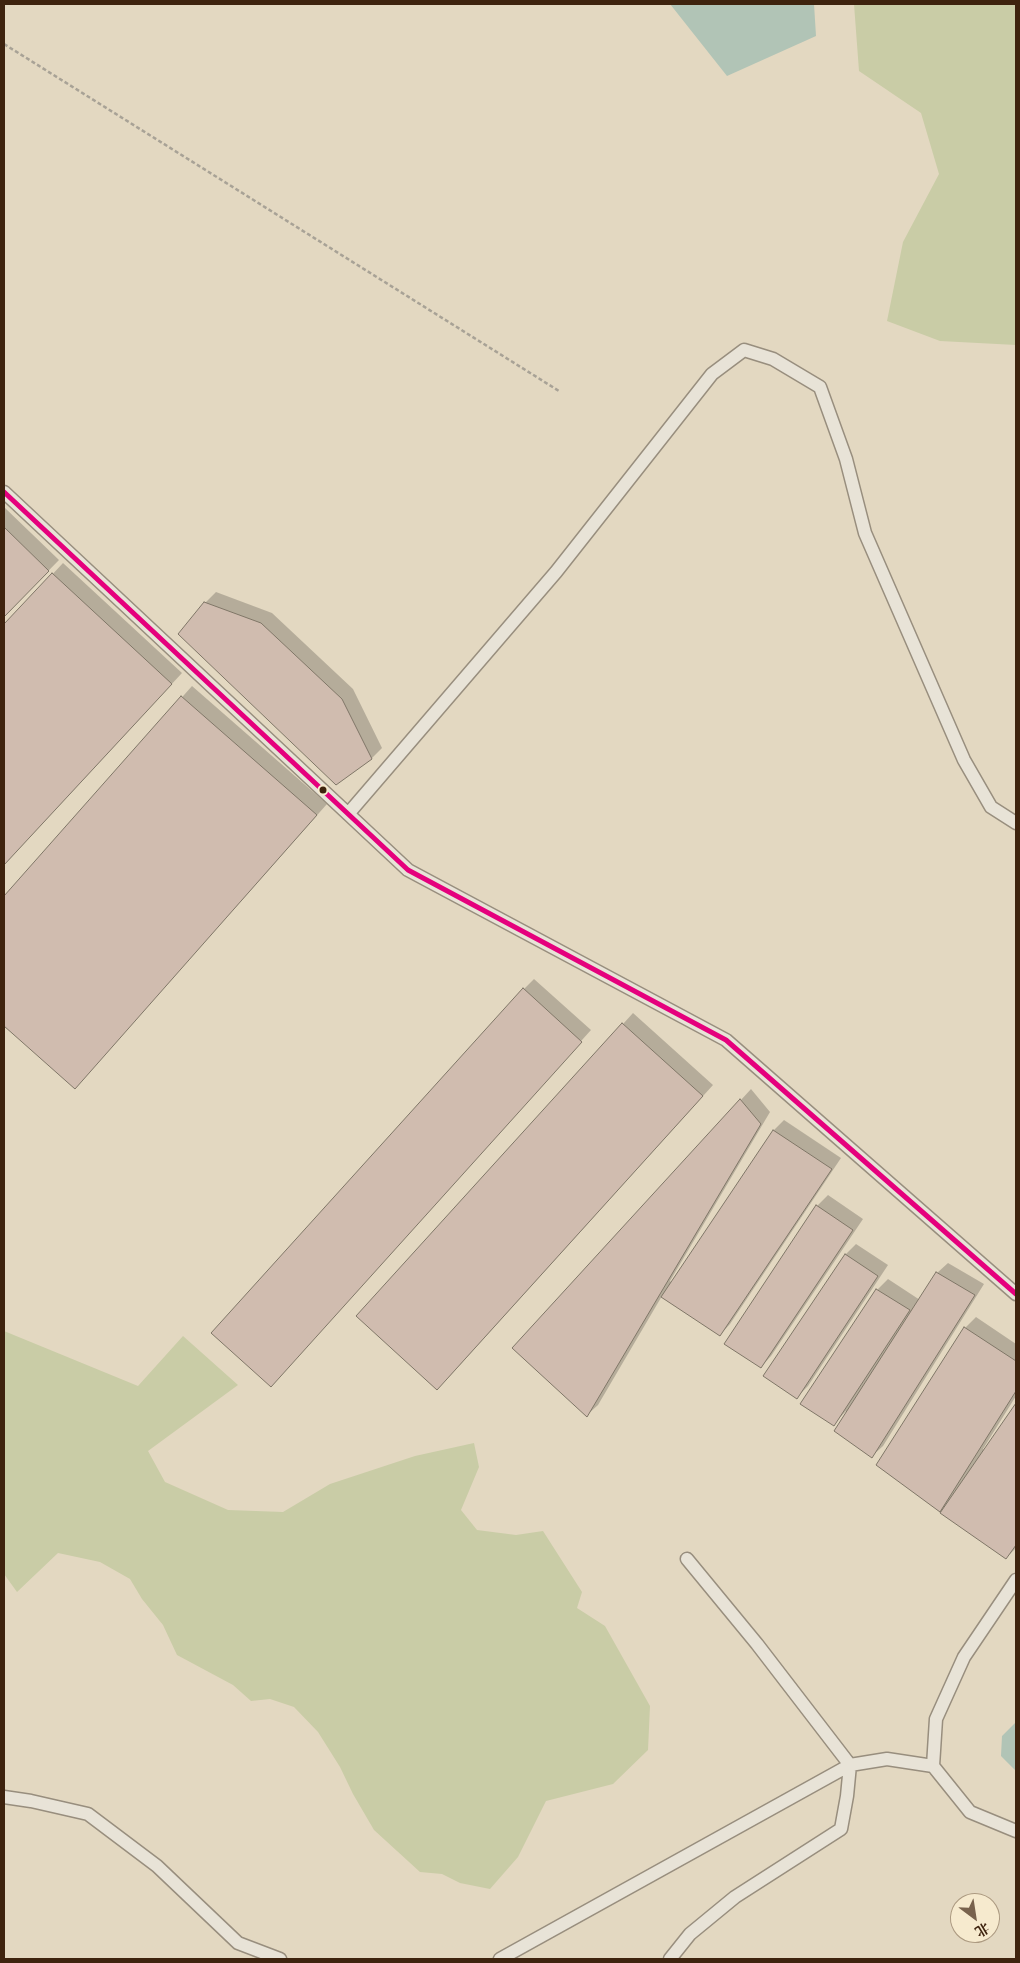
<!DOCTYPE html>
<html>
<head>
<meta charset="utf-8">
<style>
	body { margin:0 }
	#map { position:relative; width:1020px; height:1963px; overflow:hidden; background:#e3d8c1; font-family:"EB Garamond","Noto Serif SC",serif }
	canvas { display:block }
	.frame { position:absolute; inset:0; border:5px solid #3e230e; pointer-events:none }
	.north { position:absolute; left:950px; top:1893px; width:50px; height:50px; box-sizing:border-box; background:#f6eace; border:1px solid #ac9a81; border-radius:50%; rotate:149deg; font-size:14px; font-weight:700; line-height:20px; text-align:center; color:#3e230e }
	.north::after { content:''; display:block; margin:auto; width:18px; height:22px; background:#78624d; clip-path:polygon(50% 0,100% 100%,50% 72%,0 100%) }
</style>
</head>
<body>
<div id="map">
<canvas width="1020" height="1963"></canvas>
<div class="frame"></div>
<div class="north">北</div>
</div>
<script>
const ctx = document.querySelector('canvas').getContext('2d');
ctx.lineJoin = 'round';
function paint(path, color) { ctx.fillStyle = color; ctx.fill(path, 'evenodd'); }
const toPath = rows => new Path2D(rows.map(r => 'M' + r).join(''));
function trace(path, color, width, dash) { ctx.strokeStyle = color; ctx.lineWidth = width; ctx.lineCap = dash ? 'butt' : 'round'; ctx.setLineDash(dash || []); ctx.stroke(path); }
paint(toPath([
	[854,4,1016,4,1016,345,940,341,887,321,903,242,939,174,921,113,859,71],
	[4,1331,138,1386,183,1336,238,1385,148,1451,165,1482,228,1510,283,1512,330,1484,415,1456,474,1443,479,1467,461,1510,477,1530,516,1535,543,1531,582,1592,577,1608,605,1626,650,1706,648,1750,613,1784,546,1801,518,1857,490,1889,460,1883,442,1874,420,1872,374,1830,353,1794,340,1767,318,1732,294,1707,270,1699,251,1701,233,1685,177,1655,163,1625,142,1599,130,1579,100,1562,58,1553,17,1592,4,1574]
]), '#c9cca6');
paint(toPath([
	[670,4,814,4,816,36,727,76],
	[1016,1722,1016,1771,1001,1756,1002,1736]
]), '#b1c4b6');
paint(toPath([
	[4,507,59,560,4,616],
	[63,563,182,673,4,865,4,626],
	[216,592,272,613,353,689,382,748,371,759,205,603],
	[192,686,327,804,75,1088,4,1025,4,898],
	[534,979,591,1030,281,1375,524,989],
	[633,1013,713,1085,448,1378,358,1316],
	[751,1089,770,1112,670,1281,672,1283,774,1130,784,1120,841,1158,730,1324,720,1335,662,1296,598,1405,587,1415,514,1348],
	[828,1195,863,1219,771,1356,761,1367,817,1206],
	[856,1244,888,1265,808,1386,797,1397,845,1255],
	[948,1263,984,1284,883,1446,872,1456,846,1411,834,1424,802,1404,877,1290,888,1279,920,1300,937,1273],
	[976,1317,1016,1344,1016,1396,983,1449,985,1450,1016,1406,1016,1548,1006,1558,940,1512,878,1465,965,1328]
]), '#0003');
const building = toPath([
	[4,527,49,571,4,617,4,527],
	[52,573,172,684,4,865,4,624,52,573],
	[204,602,261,623,342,699,372,759,336,785,178,634,204,602],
	[181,696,317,815,75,1089,4,1026,4,896,181,696],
	[523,988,582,1042,271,1387,211,1333,523,988],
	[622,1023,703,1096,437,1390,356,1316,622,1023],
	[740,1099,761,1124,587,1417,512,1348,740,1099],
	[773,1130,832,1169,720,1336,661,1297,773,1130],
	[816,1205,853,1230,761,1368,724,1344,816,1205],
	[845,1254,878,1276,797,1399,763,1376,845,1254],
	[936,1272,975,1295,872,1458,834,1431,936,1272],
	[876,1289,910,1310,834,1426,800,1404,876,1289],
	[964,1327,1016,1361,1016,1391,940,1512,876,1465,964,1327],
	[1016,1403,1016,1545,1006,1559,940,1513,1016,1403]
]);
paint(building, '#d0bcaf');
trace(building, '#7f7667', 1);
const street = toPath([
	[4,492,408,870,726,1040,1016,1294],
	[348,814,556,572,712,374,744,350,773,359,820,387,846,459,865,533,964,760,991,807,1016,823],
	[933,1766,936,1719,964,1657,1016,1580],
	[4,1797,31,1801,88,1814,157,1866,238,1943,280,1959],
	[500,1959,850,1765,887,1759,933,1766,970,1812,1016,1831],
	[670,1959,690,1934,735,1897,841,1829,847,1796,850,1765,757,1644,687,1559]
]);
trace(street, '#988e7e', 15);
trace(toPath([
	[4,44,559,391]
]), '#a8a296', 2.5, [4, 2.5]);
trace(street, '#e8e3d7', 12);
trace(toPath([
	[4,492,408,870,726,1040,1016,1294]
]), '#e5007d', 5);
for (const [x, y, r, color] of [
	[323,790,4.5,"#3e230e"]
]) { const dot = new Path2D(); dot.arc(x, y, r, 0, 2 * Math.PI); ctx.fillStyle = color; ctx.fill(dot); trace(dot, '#f6eace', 2); }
</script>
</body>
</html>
